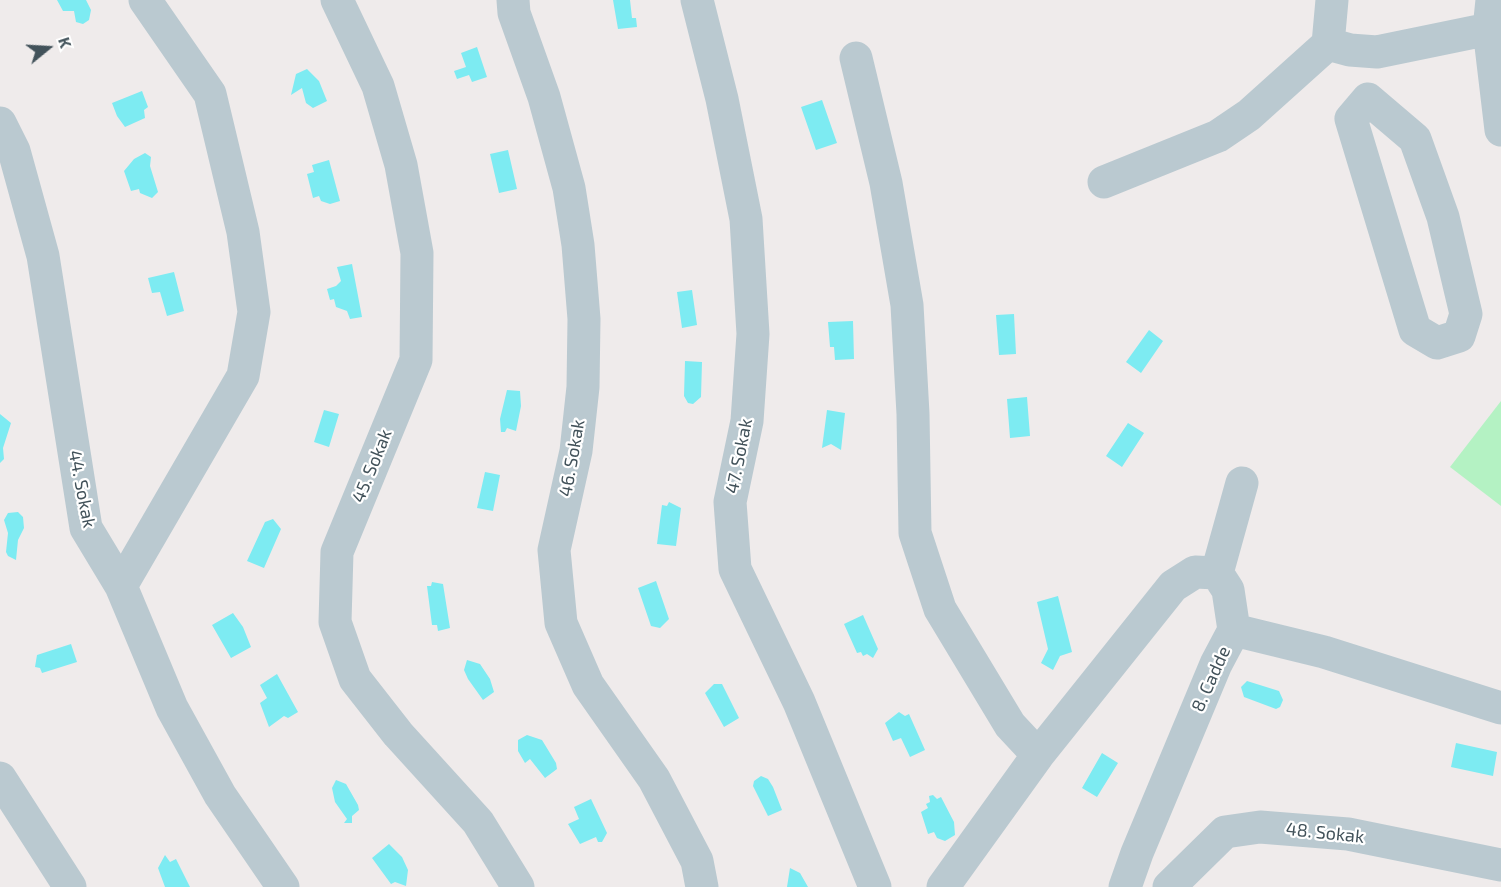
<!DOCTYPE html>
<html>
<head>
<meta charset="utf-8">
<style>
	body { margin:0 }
	#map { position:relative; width:1501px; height:887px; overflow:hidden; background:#efebeb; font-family:"Exo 2",sans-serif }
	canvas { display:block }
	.north { position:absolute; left:18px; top:18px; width:60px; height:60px; -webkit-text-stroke:4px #fff; paint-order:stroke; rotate:72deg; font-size:16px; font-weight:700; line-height:24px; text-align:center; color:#42525a }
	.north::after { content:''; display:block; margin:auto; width:21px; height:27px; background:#42525a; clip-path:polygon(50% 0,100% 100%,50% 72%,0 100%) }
</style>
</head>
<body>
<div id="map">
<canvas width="1501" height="887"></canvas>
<div class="north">K</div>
</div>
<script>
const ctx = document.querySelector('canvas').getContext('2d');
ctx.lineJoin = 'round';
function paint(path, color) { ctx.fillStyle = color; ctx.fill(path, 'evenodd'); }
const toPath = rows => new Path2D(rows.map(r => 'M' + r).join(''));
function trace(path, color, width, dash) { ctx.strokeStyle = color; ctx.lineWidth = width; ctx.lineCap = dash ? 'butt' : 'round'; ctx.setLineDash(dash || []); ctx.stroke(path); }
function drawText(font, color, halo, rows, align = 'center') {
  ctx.font = font + ' "Exo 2",sans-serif'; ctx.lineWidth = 4.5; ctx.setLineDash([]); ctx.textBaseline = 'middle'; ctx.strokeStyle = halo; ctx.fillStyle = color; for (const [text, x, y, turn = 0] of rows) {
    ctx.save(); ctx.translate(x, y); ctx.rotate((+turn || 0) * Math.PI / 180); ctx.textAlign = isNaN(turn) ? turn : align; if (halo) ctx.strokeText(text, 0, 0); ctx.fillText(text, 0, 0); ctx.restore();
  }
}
paint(toPath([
	[1501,401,1501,506,1450,467]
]), '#b4f2c3');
paint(toPath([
	[57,0,86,0,91,10,89,20,83,24,76,22,74,11,63,11],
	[613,0,630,0,632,18,636,18,637,27,618,29],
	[477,47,487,77,472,82,469,75,457,79,454,71,466,67,461,53],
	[307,69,319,81,327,101,313,108,306,103,302,88,291,95,296,74],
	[142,91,148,107,144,110,145,118,125,127,117,116,112,103],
	[822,100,837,143,816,150,801,107],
	[508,150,517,189,499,193,490,154],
	[145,153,151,157,150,166,158,192,152,198,140,193,139,189,131,191,124,171,134,159],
	[329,160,340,201,330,204,321,201,319,196,313,198,307,174,314,172,312,165],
	[352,264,362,317,350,319,347,311,336,307,334,299,330,300,327,289,336,286,341,281,337,267],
	[174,272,184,311,167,316,160,292,152,293,148,278],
	[692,290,697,325,682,328,677,292],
	[1014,314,1016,354,999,355,996,315],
	[853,321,854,359,835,360,834,347,830,347,828,322],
	[1149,330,1163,341,1141,373,1126,362],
	[685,361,702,362,701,397,693,404,688,403,684,396],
	[507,390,520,391,521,406,516,431,507,428,505,432,501,432,500,419],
	[1027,397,1030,436,1010,438,1007,399],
	[324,410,339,414,329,447,314,442],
	[827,410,845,413,841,450,831,444,822,448],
	[0,414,11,423,3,448,4,459,0,463],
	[1128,423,1144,433,1122,467,1106,456],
	[485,472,500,475,493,511,477,508],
	[669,502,681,508,676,546,657,544,662,505,667,506],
	[18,512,23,517,24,528,18,540,16,560,8,556,6,552,8,533,4,520,8,513],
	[273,519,281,529,264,568,247,561,265,522],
	[656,581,669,619,660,628,651,626,638,588],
	[432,582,443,584,450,628,438,631,437,625,432,625,427,586,431,586],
	[1058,596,1072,652,1060,656,1053,670,1041,663,1048,649,1037,602],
	[233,613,243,627,251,647,231,658,212,625],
	[863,615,878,649,873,658,867,654,863,656,861,652,857,653,844,624],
	[71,644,77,662,42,673,40,668,35,667,37,655],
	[467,660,480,664,490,679,494,692,483,700,468,679,464,670],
	[277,674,298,712,288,718,284,716,269,727,260,703,267,698,260,685],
	[1247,681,1279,691,1283,700,1280,707,1276,709,1244,697,1241,687],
	[714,684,722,684,739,718,724,727,705,693],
	[899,712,905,716,909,714,925,750,910,757,901,738,893,741,885,723],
	[527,735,542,740,556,763,557,769,545,778,530,759,525,763,518,751,518,740],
	[1456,743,1497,752,1493,776,1451,767],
	[1102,753,1118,763,1097,797,1082,788],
	[761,776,768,779,773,787,782,810,768,816,753,786,754,781],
	[336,780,346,784,358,805,359,810,352,816,352,823,344,823,347,819,335,802,332,788],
	[933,795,937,799,941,797,954,822,955,835,945,841,937,838,934,832,928,834,921,812,928,808,926,804,930,802,929,796],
	[591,799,607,833,602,842,598,842,596,837,580,844,568,824,579,819,574,807],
	[389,844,402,857,408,870,406,886,395,882,391,884,372,858],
	[165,855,170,862,176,859,190,887,165,887,158,868],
	[790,868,800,873,808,887,787,887]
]), '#7debf2');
trace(toPath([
	[337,0,378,86,401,165,417,253,416,360,337,552,335,622,355,679,398,734,478,822,518,887],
	[513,0,514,13,544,97,569,188,578,245,584,319,583,387,576,451,554,550,561,623,588,685,654,779,697,861,702,887],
	[697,0,722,99,746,219,753,334,747,421,730,502,735,569,799,702,875,887],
	[1492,0,1489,29,1501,130],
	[1328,44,1350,50,1377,52,1489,29],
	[856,58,886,183,907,305,913,414,915,533,940,609,1010,725,1038,755],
	[1368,99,1415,139,1443,217,1466,314,1459,336,1437,343,1415,330,1351,119,1368,99],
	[0,123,14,151,43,256,86,528,121,586,172,708,220,795,283,887],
	[1104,182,1218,136,1249,115,1328,44,1332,0],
	[1217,573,1242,483],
	[121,586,243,376,254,312,243,232,210,94,145,0],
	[1234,630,1324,652,1501,708],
	[0,778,70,887],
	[943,887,1038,755,1173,586,1195,572,1217,573,1228,590,1234,630],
	[1125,887,1137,853,1216,664,1234,630],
	[1169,887,1225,832,1260,827,1348,834,1501,865]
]), '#bac9d0', 33);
drawText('18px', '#42525a', '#fff', [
	["47. Sokak",739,456,-79],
	["46. Sokak",572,458,-80],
	["45. Sokak",372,466,-68],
	["44. Sokak",82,489,79],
	["8. Cadde",1211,679,-66],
	["48. Sokak",1325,833,6]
]);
</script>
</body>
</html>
